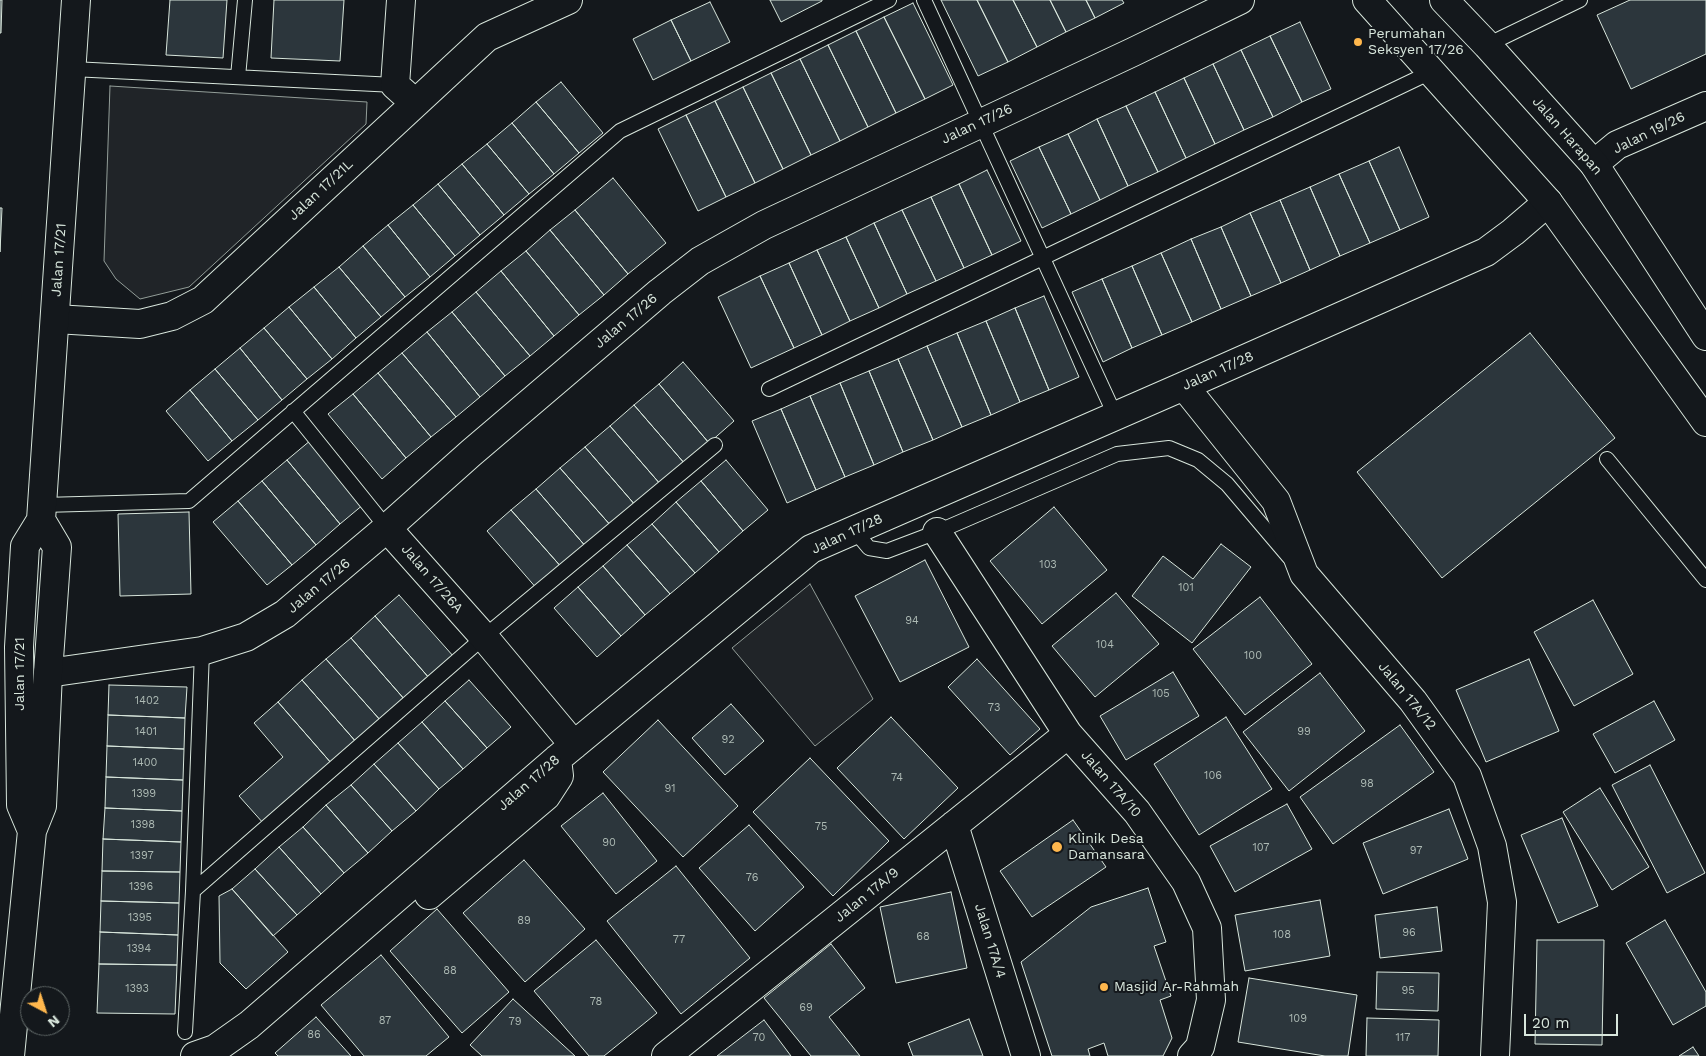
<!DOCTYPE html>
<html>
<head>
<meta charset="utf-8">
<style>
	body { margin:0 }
	#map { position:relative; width:1706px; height:1056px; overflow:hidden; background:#14181c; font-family:"Work Sans",sans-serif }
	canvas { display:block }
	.north { position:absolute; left:20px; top:986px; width:50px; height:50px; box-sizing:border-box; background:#14181c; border:1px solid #626a69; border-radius:50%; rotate:140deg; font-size:14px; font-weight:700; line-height:20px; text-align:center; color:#d8e6dc }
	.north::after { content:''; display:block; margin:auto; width:18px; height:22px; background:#ffb74d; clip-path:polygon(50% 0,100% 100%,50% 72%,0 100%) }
	.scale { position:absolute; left:1524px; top:1014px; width:94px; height:22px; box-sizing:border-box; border:2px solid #d8e6dc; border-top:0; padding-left:6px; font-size:15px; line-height:18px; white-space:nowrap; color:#d8e6dc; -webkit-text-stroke:4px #14181c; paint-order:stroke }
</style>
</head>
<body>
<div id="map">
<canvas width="1706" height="1056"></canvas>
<div class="north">N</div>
<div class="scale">20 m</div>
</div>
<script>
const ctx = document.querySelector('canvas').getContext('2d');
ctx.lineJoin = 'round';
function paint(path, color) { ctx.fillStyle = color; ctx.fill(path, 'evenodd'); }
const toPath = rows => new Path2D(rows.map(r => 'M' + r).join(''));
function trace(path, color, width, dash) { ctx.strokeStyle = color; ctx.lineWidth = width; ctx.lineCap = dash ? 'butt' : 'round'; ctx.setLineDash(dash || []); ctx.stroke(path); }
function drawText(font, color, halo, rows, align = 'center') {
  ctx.font = font + ' "Work Sans",sans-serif'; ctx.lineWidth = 4; ctx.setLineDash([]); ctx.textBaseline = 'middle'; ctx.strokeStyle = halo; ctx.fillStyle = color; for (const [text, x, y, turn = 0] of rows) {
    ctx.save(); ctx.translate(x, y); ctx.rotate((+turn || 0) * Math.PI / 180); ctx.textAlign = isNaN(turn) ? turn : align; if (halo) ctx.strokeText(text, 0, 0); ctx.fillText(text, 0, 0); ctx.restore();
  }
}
const green = toPath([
	[110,86,367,102,366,124,189,287,140,299,116,279,104,261,110,86],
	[810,584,873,699,815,746,732,648,810,584]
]);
paint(green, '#202428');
trace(green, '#939e99', 1);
const building = toPath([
	[0,0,2,0,1,33,0,33,0,0],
	[170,0,227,0,223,58,166,55,170,0],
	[274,0,344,0,340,61,271,58,274,0],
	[770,0,822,0,822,1,781,22,770,0],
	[941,0,977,0,1008,62,978,76,941,0],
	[977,0,1013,0,1037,47,1008,62,977,0],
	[1013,0,1050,0,1066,32,1037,47,1013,0],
	[1050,0,1086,0,1095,18,1066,32,1050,0],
	[1086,0,1122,0,1124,3,1095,18,1086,0],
	[1630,0,1706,0,1706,54,1631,89,1597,15,1630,0],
	[710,2,730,42,691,61,671,20,710,2],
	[913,3,953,85,925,99,884,17,913,3],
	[884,17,925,99,896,113,856,31,884,17],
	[671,20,691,61,653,80,633,39,671,20],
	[1300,22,1331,89,1302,102,1270,36,1300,22],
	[856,31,896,113,868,127,828,45,856,31],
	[1270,36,1302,102,1273,117,1241,50,1270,36],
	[828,45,868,127,840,141,800,59,828,45],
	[1241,50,1273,117,1244,130,1213,64,1241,50],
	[800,59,840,141,811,155,771,73,800,59],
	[1213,64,1244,130,1215,144,1184,78,1213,64],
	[771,73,811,155,783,169,743,87,771,73],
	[1184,78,1215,144,1186,158,1155,92,1184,78],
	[561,82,603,133,579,153,536,102,561,82],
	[743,87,783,169,755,183,715,101,743,87],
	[1155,92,1186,158,1158,172,1126,106,1155,92],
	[715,101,755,183,726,197,686,115,715,101],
	[536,102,579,153,554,174,512,123,536,102],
	[1126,106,1158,172,1128,186,1097,119,1126,106],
	[686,115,726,197,698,211,658,129,686,115],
	[1097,119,1128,186,1100,200,1068,134,1097,119],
	[512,123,554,174,529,194,487,144,512,123],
	[1068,134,1100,200,1071,214,1039,147,1068,134],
	[487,144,529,194,504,215,462,164,487,144],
	[1039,147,1071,214,1042,228,1010,161,1039,147],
	[1399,147,1429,217,1400,230,1369,161,1399,147],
	[1369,161,1400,230,1370,243,1339,174,1369,161],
	[462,164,504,215,480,235,438,184,462,164],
	[987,170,1021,241,992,255,959,184,987,170],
	[1339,174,1370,243,1340,256,1310,187,1339,174],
	[613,178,666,243,628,274,575,210,613,178],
	[438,184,480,235,455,256,413,205,438,184],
	[959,184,992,255,964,268,931,197,959,184],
	[1310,187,1340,256,1310,270,1280,200,1310,187],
	[931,197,964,268,936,281,902,210,931,197],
	[1280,200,1310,270,1281,283,1250,213,1280,200],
	[413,205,455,256,430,277,388,225,413,205],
	[0,208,2,208,0,252,0,208],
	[575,210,628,274,604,295,550,230,575,210],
	[902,210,936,281,907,294,874,223,902,210],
	[1250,213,1281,283,1251,296,1221,227,1250,213],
	[874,223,907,294,879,308,846,237,874,223],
	[388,225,430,277,405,297,363,246,388,225],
	[1221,227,1251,296,1221,309,1191,239,1221,227],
	[550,230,604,295,579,315,526,251,550,230],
	[846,237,879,308,850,321,817,250,846,237],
	[1191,239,1221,309,1192,322,1161,253,1191,239],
	[363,246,405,297,381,317,339,267,363,246],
	[817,250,850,321,822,335,789,263,817,250],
	[526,251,579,315,554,336,501,271,526,251],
	[1161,253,1192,322,1162,335,1132,266,1161,253],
	[789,263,822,335,794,348,760,276,789,263],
	[1132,266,1162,335,1132,348,1102,279,1132,266],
	[339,267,381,317,356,338,314,287,339,267],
	[501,271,554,336,530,356,476,292,501,271],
	[760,276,794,348,751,368,718,297,760,276],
	[1102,279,1132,348,1103,362,1072,292,1102,279],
	[314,287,356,338,332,359,289,307,314,287],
	[476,292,530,356,505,376,452,312,476,292],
	[1044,296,1079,377,1049,390,1015,308,1044,296],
	[289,307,332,359,307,379,264,328,289,307],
	[1015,308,1049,390,1020,402,986,321,1015,308],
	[452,312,505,376,480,397,427,332,452,312],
	[986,321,1020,402,991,415,957,333,986,321],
	[264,328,307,379,282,400,240,348,264,328],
	[427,332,480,397,456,417,402,353,427,332],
	[957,333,991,415,962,427,927,346,957,333],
	[1530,333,1615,438,1442,578,1357,472,1530,333],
	[927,346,962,427,933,440,898,359,927,346],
	[240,348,282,400,258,420,215,369,240,348],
	[402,353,456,417,431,437,378,373,402,353],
	[898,359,933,440,903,452,869,371,898,359],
	[683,362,734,421,709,443,659,384,683,362],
	[215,369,258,420,232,441,190,390,215,369],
	[869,371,903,452,874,465,840,383,869,371],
	[378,373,431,437,406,458,353,394,378,373],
	[840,383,874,465,845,477,810,396,840,383],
	[659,384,709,443,685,464,634,405,659,384],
	[190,390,232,441,208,461,166,411,190,390],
	[353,394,406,458,382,479,328,414,353,394],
	[810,396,845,477,816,490,781,409,810,396],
	[634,405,685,464,661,485,610,426,634,405],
	[781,409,816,490,787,503,752,421,781,409],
	[610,426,661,485,636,506,585,447,610,426],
	[311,440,364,504,340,524,287,460,311,440],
	[585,447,636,506,612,527,560,468,585,447],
	[287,460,340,524,316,545,262,481,287,460],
	[726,460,768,510,743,531,701,481,726,460],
	[560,468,612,527,587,548,536,489,560,468],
	[262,481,316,545,292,565,238,501,262,481],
	[701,481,743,531,719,552,676,502,701,481],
	[536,489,587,548,563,569,511,510,536,489],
	[238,501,292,565,267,585,213,522,238,501],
	[676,502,719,552,695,573,652,524,676,502],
	[1054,507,1107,570,1042,624,990,561,1054,507],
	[511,510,563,569,538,590,487,531,511,510],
	[189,512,191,594,120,596,118,514,189,512],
	[652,524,695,573,670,594,627,545,652,524],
	[1221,544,1251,567,1192,643,1132,596,1163,556,1193,579,1221,544],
	[627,545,670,594,645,615,603,566,627,545],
	[925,560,969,647,900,682,855,596,925,560],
	[603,566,645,615,621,636,578,587,603,566],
	[578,587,621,636,597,657,554,608,578,587],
	[1116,593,1159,644,1095,697,1052,646,1116,593],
	[399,595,454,657,430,679,375,616,399,595],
	[1260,597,1312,664,1245,715,1193,649,1260,597],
	[1593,600,1633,674,1574,706,1534,632,1593,600],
	[375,616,430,679,405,700,351,638,375,616],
	[351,638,405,700,381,721,326,659,351,638],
	[326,659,381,721,357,743,302,680,326,659],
	[977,659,1040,729,1010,755,948,687,977,659],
	[1529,659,1559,731,1486,762,1456,690,1529,659],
	[1173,672,1199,716,1126,760,1100,716,1173,672],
	[1320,673,1365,731,1289,791,1243,732,1320,673],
	[302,680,357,743,332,764,278,702,302,680],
	[469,680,511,727,487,748,445,701,469,680],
	[109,685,187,687,185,718,108,715,109,685],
	[445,701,487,748,463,769,422,722,445,701],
	[1654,701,1675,740,1615,773,1593,734,1654,701],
	[278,702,332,764,264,824,239,796,283,757,254,723,278,702],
	[731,704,764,741,725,775,692,738,731,704],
	[108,715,185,718,184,749,107,746,108,715],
	[891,717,958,788,904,839,837,768,891,717],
	[1226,717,1272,789,1199,835,1154,764,1226,717],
	[658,720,738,806,683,857,603,772,658,720],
	[422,722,463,769,439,789,398,743,422,722],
	[1400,725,1434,772,1333,844,1300,797,1400,725],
	[398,743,439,789,416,811,374,764,398,743],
	[107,746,184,749,183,780,106,777,107,746],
	[810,758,889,841,833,896,753,812,810,758],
	[374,764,416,811,392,831,351,785,374,764],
	[1650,765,1705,873,1667,893,1612,785,1650,765],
	[106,777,183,780,182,811,105,808,106,777],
	[351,785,392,831,368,853,326,805,351,785],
	[1600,788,1649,867,1612,890,1563,812,1600,788],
	[603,793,657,861,616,894,561,826,603,793],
	[1287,804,1312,849,1235,892,1210,846,1287,804],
	[326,805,368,853,344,873,303,827,326,805],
	[105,808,182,811,181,842,103,839,105,808],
	[1449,809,1468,859,1383,894,1363,843,1449,809],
	[1562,818,1598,906,1558,923,1521,835,1562,818],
	[1073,820,1106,867,1032,917,1000,871,1073,820],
	[749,825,804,887,755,931,699,868,749,825],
	[303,827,344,873,321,894,279,847,303,827],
	[103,839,181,842,180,872,102,871,103,839],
	[279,847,321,894,297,915,255,869,279,847],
	[524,860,585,929,525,982,463,913,524,860],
	[676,866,750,958,681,1014,607,921,676,866],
	[255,869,297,915,273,936,232,889,255,869],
	[102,871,180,872,179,903,101,901,102,871],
	[1148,888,1166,942,1154,946,1171,996,1160,1000,1172,1038,1163,1056,1108,1056,1104,1043,1088,1049,1090,1056,1052,1056,1021,962,1091,907,1148,888],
	[232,889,288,952,246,989,220,963,219,896,232,889],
	[951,892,967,968,896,983,880,907,951,892],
	[1320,900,1330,956,1245,971,1235,915,1320,900],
	[101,901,179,903,178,935,100,932,101,901],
	[1437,907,1442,951,1380,958,1375,915,1437,907],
	[437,909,509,992,462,1033,390,951,437,909],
	[1665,920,1706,992,1706,1006,1673,1025,1626,943,1665,920],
	[100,932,178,935,177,965,99,964,100,932],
	[596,940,657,1013,604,1056,589,1056,534,991,596,940],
	[1537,940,1604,940,1602,1045,1535,1044,1537,940],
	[831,944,865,988,829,1017,860,1056,811,1056,764,998,831,944],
	[381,955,449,1037,426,1056,364,1056,321,1005,381,955],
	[99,964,177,965,175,1014,97,1013,99,964],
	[1377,972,1439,973,1438,1011,1376,1009,1377,972],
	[1249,978,1357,995,1348,1056,1325,1056,1238,1042,1249,978],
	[513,999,575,1056,482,1056,470,1045,513,999],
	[316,1017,351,1056,278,1056,275,1053,316,1017],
	[1367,1018,1439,1020,1438,1056,1366,1056,1367,1018],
	[969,1019,983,1056,913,1056,908,1043,969,1019],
	[764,1020,791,1056,717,1056,764,1020],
	[1693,1047,1699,1056,1679,1056,1693,1047]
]);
paint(building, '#2c363c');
trace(building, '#d8e6dc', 1);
const service = toPath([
	[924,0,1115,415],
	[1487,45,1580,0],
	[72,69,395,85],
	[238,77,245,0],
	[769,389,1431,72],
	[293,411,387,528],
	[1607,459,1706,580],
	[43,505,189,501,620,131,889,0],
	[854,530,869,548,887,551,937,532,1117,454,1169,448,1198,460,1227,484,1289,557],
	[193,891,484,637,715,445],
	[185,1032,193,891,202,651]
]);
const minor = toPath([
	[401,0,395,85,415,103],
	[1594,164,1617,145,1706,106],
	[55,319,140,324,172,316,203,300,487,37,568,0],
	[1184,386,1276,501,1304,574,1413,701,1467,776,1492,846,1502,902,1495,1056],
	[387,528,484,637,574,745],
	[937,532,1068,734,1137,812,1186,882,1207,928,1211,1000,1200,1047,1192,1056],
	[48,673,202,651,246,637,285,614,387,528,471,453,660,292,700,261,764,225,1133,52,1240,0],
	[954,825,1026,1056],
	[429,895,546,796,559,776,557,759],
	[195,1056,215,1049,249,1025,557,759,811,549,1184,386,1486,252,1513,232,1548,202],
	[666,1056,1068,734]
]);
const tertiary = toPath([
	[32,831,21,805,19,647,25,546,41,520,76,0],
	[10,1056,32,831,42,806,48,673,57,547,41,520]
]);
const secondary = toPath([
	[1367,0,1548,202,1706,422],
	[1444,0,1487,45,1594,164,1706,336]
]);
trace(service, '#d8e6dc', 16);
trace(minor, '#d8e6dc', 30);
trace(tertiary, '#d8e6dc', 30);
trace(secondary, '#d8e6dc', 30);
trace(service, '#14181c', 14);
trace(minor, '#14181c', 28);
trace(tertiary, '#14181c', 28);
trace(secondary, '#14181c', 28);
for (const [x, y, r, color] of [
	[1358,42,5,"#ffb74d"],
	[1057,847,6,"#ffb74d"],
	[1104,987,5,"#ffb74d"]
]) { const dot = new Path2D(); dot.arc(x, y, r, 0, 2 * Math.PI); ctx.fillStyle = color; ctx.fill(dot); trace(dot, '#14181c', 2); }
drawText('11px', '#adbab4', null, [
	["103",1048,565],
	["101",1186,588],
	["94",912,621],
	["104",1105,645],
	["100",1253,656],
	["105",1161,694],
	["1402",147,701],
	["73",994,708],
	["1401",146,732],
	["99",1304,732],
	["92",728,740],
	["1400",145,763],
	["106",1213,776],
	["74",897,778],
	["98",1367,784],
	["91",670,789],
	["1399",144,794],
	["1398",143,825],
	["75",821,827],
	["90",609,843],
	["107",1261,848],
	["97",1416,851],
	["1397",142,856],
	["76",752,878],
	["1396",141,887],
	["1395",140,918],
	["89",524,921],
	["96",1409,933],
	["108",1282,935],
	["68",923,937],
	["77",679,940],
	["1394",139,949],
	["88",450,971],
	["1393",137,989],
	["95",1408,991],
	["78",596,1002],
	["69",806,1008],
	["109",1298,1019],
	["87",385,1021],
	["79",515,1022],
	["86",314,1035],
	["70",759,1038],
	["117",1403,1038]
]);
drawText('14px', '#d8e6dc', '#14181c', [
	["Perumahan",1368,34],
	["Seksyen 17/26",1368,50],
	["Klinik Desa",1068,839],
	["Damansara",1068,855],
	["Masjid Ar-Rahmah",1114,987]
], 'left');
drawText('14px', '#d8e6dc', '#14181c', [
	["Jalan 17/26",977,124,-25],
	["Jalan 19/26",1649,133,-26],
	["Jalan Harapan",1567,136,49],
	["Jalan 17/21L",321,190,-43],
	["Jalan 17/21",59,260,-86],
	["Jalan 17/26",626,321,-40],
	["Jalan 17/28",1218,371,-24],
	["Jalan 17/28",847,534,-25],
	["Jalan 17/26A",432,579,49],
	["Jalan 17/26",319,586,-40],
	["Jalan 17/21",20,674,-90],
	["Jalan 17A/12",1407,696,51],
	["Jalan 17/28",529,783,-41],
	["Jalan 17A/10",1111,784,49],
	["Jalan 17A/9",867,895,-39],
	["Jalan 17A/4",990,941,73]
]);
</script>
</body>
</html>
